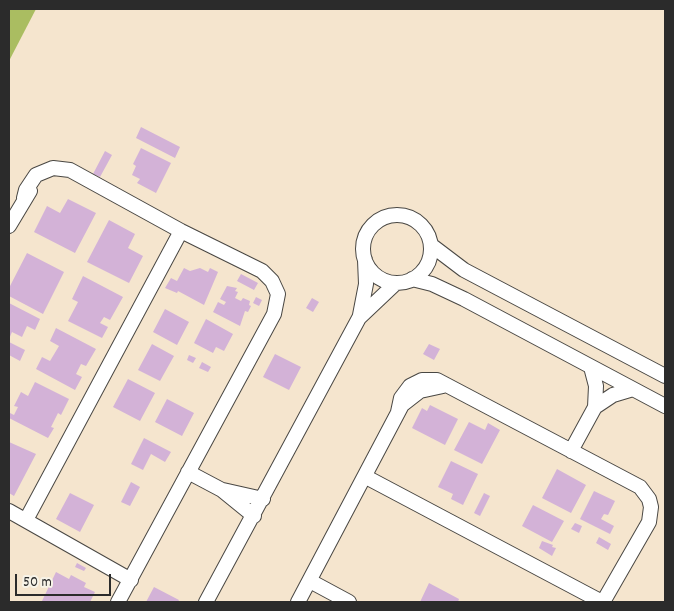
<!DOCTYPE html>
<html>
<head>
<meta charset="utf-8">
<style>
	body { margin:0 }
	#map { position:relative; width:674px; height:611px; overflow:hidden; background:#f5e5ce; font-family:Dekko,sans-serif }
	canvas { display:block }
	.frame { position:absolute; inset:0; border:10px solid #2b2b2b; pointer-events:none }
	.scale { position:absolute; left:15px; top:574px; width:96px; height:22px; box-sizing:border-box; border:2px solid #2b2b2b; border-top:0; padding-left:6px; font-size:15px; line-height:18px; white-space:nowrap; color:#2b2b2b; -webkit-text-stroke:4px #f7f3e8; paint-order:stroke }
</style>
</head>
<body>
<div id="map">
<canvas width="674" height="611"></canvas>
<div class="frame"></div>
<div class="scale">50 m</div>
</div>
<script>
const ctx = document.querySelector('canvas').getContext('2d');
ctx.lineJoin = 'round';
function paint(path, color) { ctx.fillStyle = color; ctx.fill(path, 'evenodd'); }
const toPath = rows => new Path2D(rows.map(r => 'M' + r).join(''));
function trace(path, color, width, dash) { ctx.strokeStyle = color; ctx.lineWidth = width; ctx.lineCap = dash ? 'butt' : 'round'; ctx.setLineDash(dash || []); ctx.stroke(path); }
paint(toPath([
	[9,9,36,9,9,61]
]), '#aabd61');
paint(toPath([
	[141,127,180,147,175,158,136,138],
	[141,148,171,163,156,193,137,183,140,179,132,175,136,166,133,164],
	[105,151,112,155,100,177,93,174],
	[68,199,96,213,75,253,34,232,47,206,60,213],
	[109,220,135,234,128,248,143,256,129,283,87,262],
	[27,253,64,272,43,314,9,296,9,288],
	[184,268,190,271,200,268,208,272,210,268,218,272,204,305,178,291,177,293,165,288,171,278,177,281],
	[241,274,258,283,254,290,237,281],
	[83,276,123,297,110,320,104,317,100,323,108,327,102,338,68,321,78,302,72,299],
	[227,286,237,288,235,291,238,292,235,298,241,301,243,298,250,301,249,305,251,306,248,312,245,311,240,326,213,312,218,302,224,305,226,302,220,299],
	[256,297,262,300,259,306,253,303],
	[312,298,319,302,313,312,306,308],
	[9,303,40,319,35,330,27,326,22,337,12,332,9,339],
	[165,309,189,322,177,345,153,332],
	[206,319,233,334,224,351,216,347,213,353,194,343],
	[56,328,96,349,86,366,81,364,76,374,82,377,75,390,36,369,42,357,50,361,59,346,50,341],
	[9,342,25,350,20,361,9,355],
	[152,344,174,356,160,381,138,370],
	[429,344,440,349,434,360,423,354],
	[275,354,301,367,289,390,263,377],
	[189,355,196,358,193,363,187,360],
	[202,362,211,367,208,372,199,368],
	[128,379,155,393,140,421,113,407],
	[35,382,69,399,61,415,58,413,51,427,54,428,48,438,9,418,10,413,14,415,18,407,14,406,21,392,28,396],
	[167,399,194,413,182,436,155,422],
	[430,405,458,419,445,445,412,428,422,408,427,411],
	[469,422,485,430,488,423,500,430,482,464,454,450],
	[144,438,171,452,165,462,151,454,143,470,131,464],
	[9,442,36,454,14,496,9,493],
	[451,461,478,474,463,505,451,499,453,494,438,487],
	[557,469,586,485,571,513,542,498],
	[131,482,140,487,130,506,121,502],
	[594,491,615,501,608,515,604,514,601,519,614,526,610,534,580,519],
	[70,493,94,505,80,532,56,519],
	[484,493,490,496,480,516,474,513],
	[533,505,564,521,552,542,522,526],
	[575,523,582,526,579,533,571,529],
	[599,537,611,544,608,550,596,543],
	[542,541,553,545,552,547,556,548,552,556,539,548],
	[77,563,86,568,84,571,75,567],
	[56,572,69,579,71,575,86,583,84,587,95,592,90,602,42,601],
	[429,583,459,599,458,602,420,602],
	[154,587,179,600,178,602,146,602]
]), '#d3b2d7');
const street = toPath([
	[24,198,26,190,36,175,53,168,70,170,181,231,262,271,272,281,278,294,274,314,118,602],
	'363 249a34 34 0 1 1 68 0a34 34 0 1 1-68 0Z',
	[9,226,30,191],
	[431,245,464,270,665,376],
	[412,279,432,284,464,299,665,406],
	[360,315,366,284,365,260],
	[595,407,613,395,633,389],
	[398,412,401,398,410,386,422,380,437,380,640,487,649,499,651,507,649,522,603,602],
	[571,451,595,407,596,386,591,367],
	[188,472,222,490,254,516],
	[366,477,602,602],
	[223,490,263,499],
	[9,511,131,580],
	[26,520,181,231],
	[310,581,349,602],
	[206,602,359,318,396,283],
	[298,602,402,405,420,391,443,386]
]);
trace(street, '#494743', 16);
trace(street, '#fff', 14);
</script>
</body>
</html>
